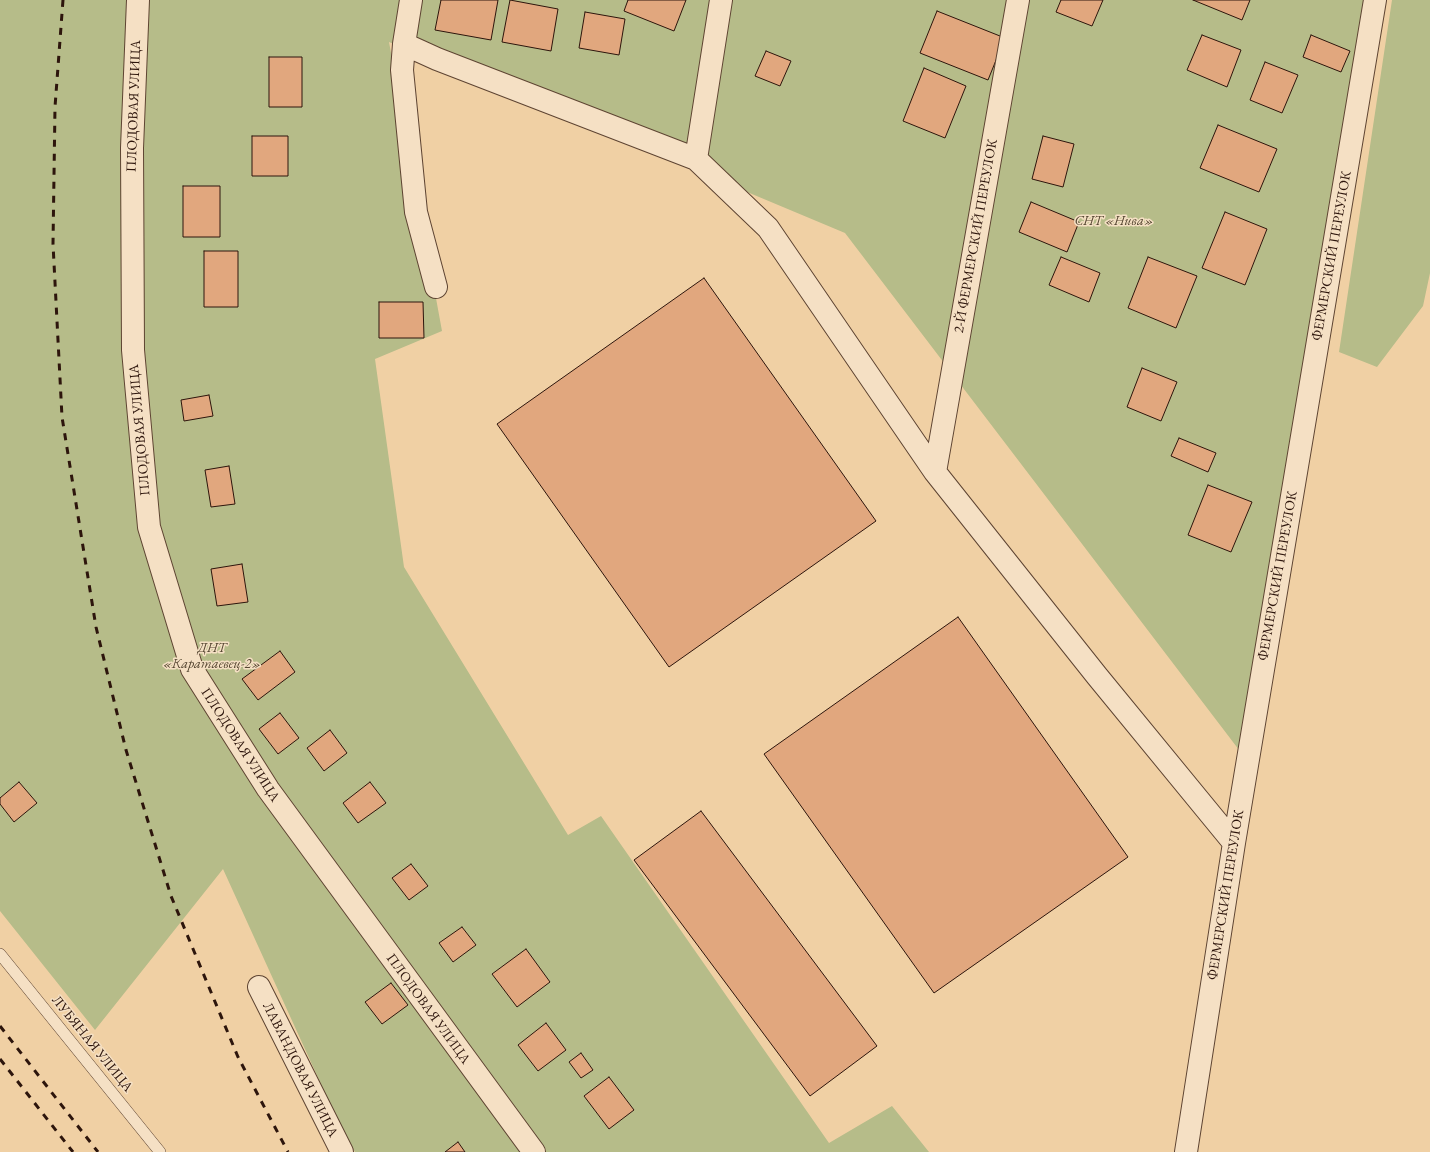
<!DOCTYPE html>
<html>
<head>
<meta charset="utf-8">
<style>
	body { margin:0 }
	canvas { display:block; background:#f0d0a4 }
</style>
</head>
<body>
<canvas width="1430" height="1152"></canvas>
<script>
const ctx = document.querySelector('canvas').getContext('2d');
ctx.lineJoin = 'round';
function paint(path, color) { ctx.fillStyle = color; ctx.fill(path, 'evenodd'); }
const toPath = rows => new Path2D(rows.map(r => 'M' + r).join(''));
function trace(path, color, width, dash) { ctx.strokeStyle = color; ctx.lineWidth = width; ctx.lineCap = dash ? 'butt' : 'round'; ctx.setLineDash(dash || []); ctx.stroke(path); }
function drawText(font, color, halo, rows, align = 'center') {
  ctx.font = font + ' "EB Garamond",serif'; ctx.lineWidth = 3; ctx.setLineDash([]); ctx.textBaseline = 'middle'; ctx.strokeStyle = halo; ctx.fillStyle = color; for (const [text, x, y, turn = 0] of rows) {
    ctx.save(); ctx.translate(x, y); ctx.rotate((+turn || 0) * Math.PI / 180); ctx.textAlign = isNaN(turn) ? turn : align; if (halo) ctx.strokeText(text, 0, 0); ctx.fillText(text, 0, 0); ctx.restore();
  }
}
paint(toPath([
	[0,0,1374,0,1249,763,845,233,389,42,442,331,375,359,404,567,568,835,601,816,829,1143,892,1106,929,1152,355,1152,345,1137,223,869,95,1030,0,911],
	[1392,0,1430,0,1430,273,1423,306,1377,367,1339,352]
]), '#b6bc89');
const building = toPath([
	[441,0,498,0,491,40,435,30,441,0],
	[510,0,558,9,551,51,502,42,510,0],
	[628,0,686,0,674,31,624,11,628,0],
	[1061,0,1103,0,1092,26,1056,12,1061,0],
	[1193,0,1250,0,1242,20,1193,0],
	[937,11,1005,38,988,80,920,53,937,11],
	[585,12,625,19,619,55,579,48,585,12],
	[1202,35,1241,50,1227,87,1187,70,1202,35],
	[1311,35,1350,51,1341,72,1303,57,1311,35],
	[766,51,791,61,780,86,755,76,766,51],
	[269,57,302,57,302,107,269,107,269,57],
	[1265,62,1298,75,1282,113,1250,100,1265,62],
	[924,68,966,86,945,138,903,121,924,68],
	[1218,125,1277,149,1259,192,1200,168,1218,125],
	[252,136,288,136,288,176,252,176,252,136],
	[1043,136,1074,144,1063,187,1032,179,1043,136],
	[183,186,220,186,220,237,183,237,183,186],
	[1031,202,1079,222,1067,252,1019,232,1031,202],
	[1225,212,1267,229,1245,285,1202,268,1225,212],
	[204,251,238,251,238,307,204,307,204,251],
	[1061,257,1100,273,1089,302,1049,285,1061,257],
	[1148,257,1197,276,1176,328,1128,308,1148,257],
	[704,278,876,521,669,667,497,424,704,278],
	[379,302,423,302,424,338,379,338,379,302],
	[1142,368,1177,382,1161,421,1127,407,1142,368],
	[209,395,213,416,184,421,181,400,209,395],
	[1179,438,1216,453,1208,472,1171,456,1179,438],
	[229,466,235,504,211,507,205,470,229,466],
	[1208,485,1252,502,1231,552,1188,535,1208,485],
	[242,564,248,602,217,606,211,569,242,564],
	[958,617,1128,857,934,993,764,754,958,617],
	[280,651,295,672,258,700,242,679,280,651],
	[280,713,299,738,278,754,259,729,280,713],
	[330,730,347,753,324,771,307,748,330,730],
	[19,782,37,803,14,822,0,804,0,798,19,782],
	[370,782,386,803,358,823,343,803,370,782],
	[701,811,877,1046,810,1096,634,860,701,811],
	[411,864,428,886,409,900,392,878,411,864],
	[462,927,476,945,453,962,439,943,462,927],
	[526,949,550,982,517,1007,492,974,526,949],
	[391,983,408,1005,382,1024,365,1002,391,983],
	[546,1023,566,1050,538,1071,518,1045,546,1023],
	[581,1053,593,1070,581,1078,569,1062,581,1053],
	[609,1077,634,1110,609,1129,584,1096,609,1077],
	[458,1142,465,1152,445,1152,458,1142]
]);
paint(building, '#e1a77e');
trace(building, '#2d150c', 1);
const service = toPath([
	[0,954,160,1152]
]);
const minor = toPath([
	[138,0,132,148,133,350,149,527,192,669,268,789,534,1152],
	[411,0,404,44,402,70,416,212,436,287],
	[404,44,437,59,696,159,768,228,935,472,1097,676,1234,843],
	[696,159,721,0],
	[935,472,1018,0],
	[259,987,342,1152],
	[1186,1152,1234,843,1375,0]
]);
trace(service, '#5e4432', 12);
trace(minor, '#5e4432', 24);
trace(service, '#f5e0c4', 11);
trace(minor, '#f5e0c4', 22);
trace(toPath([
	[63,0,55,107,53,244,62,417,96,627,126,750,171,896,238,1057,288,1152],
	[0,1026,98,1152],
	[0,1059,73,1152]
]), '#2d150c', 3, [7, 7]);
drawText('14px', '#2d150c', '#f5e0c4', [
	["ПЛОДОВАЯ УЛИЦА",134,106,-88],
	["2-Й ФЕРМЕРСКИЙ ПЕРЕУЛОК",976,236,-80],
	["ФЕРМЕРСКИЙ ПЕРЕУЛОК",1332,256,-80],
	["ПЛОДОВАЯ УЛИЦА",140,430,-95],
	["ФЕРМЕРСКИЙ ПЕРЕУЛОК",1278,576,-80],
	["ПЛОДОВАЯ УЛИЦА",240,745,57],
	["ФЕРМЕРСКИЙ ПЕРЕУЛОК",1226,895,-81],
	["ПЛОДОВАЯ УЛИЦА",428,1009,54],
	["ЛУБЯНАЯ УЛИЦА",92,1044,51],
	["ЛАВАНДОВАЯ УЛИЦА",300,1070,63]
]);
drawText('italic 14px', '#564732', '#f5e0c4', [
	["СНТ «Нива»",1114,221],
	["ДНТ",212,648],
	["«Каратаевец-2»",212,664]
]);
</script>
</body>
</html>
